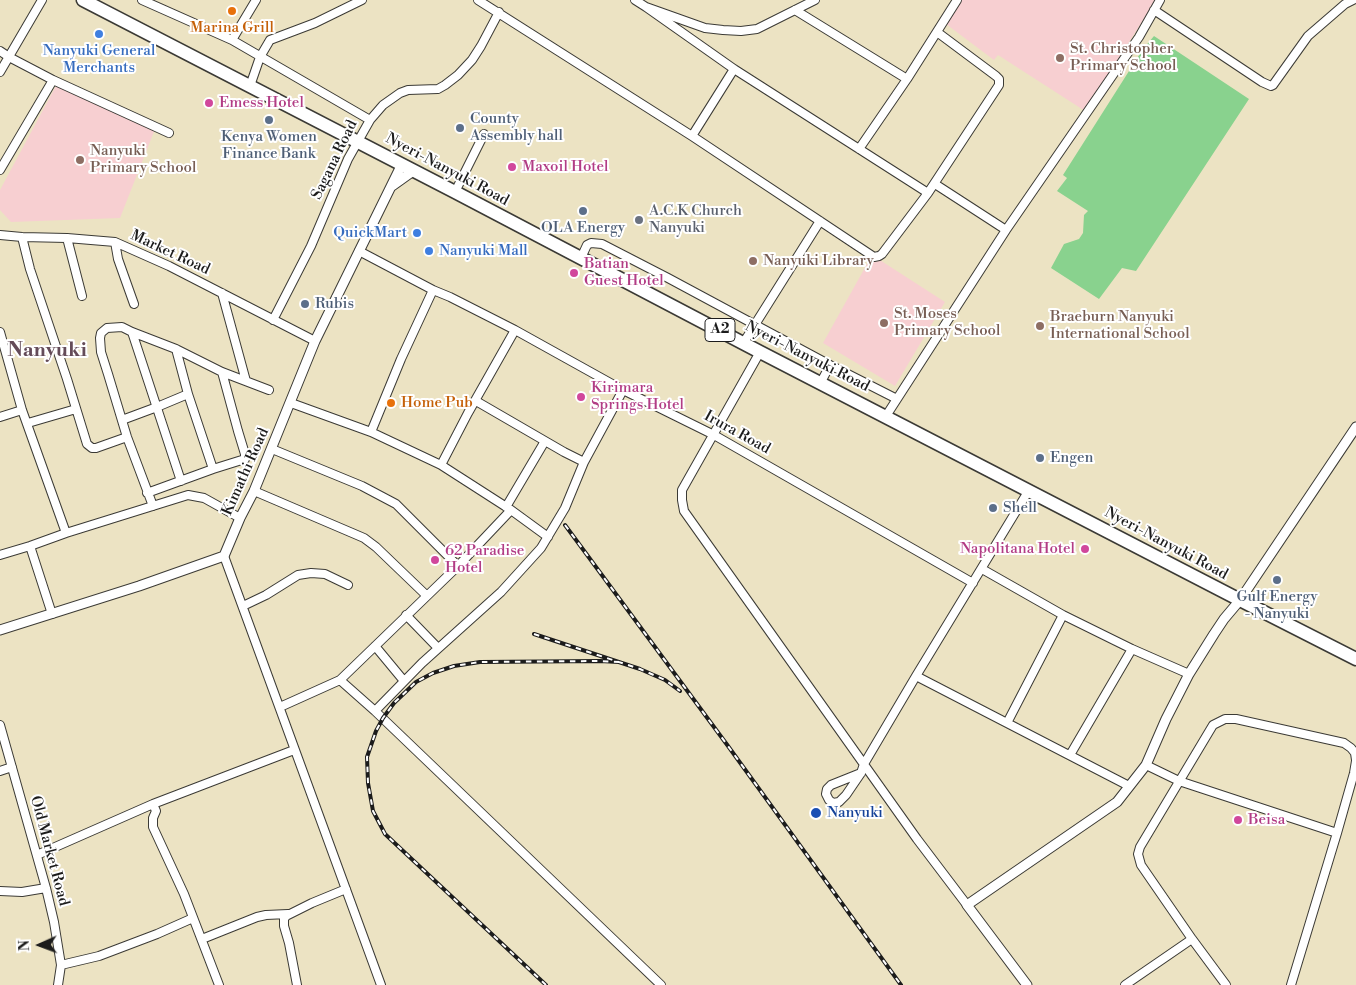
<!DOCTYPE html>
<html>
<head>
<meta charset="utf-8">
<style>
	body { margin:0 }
	#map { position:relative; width:1356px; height:985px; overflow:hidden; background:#ece3c3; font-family:"Libre Bodoni",serif }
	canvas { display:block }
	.north { position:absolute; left:15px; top:920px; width:50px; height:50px; -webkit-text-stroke:4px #fff; paint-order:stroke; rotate:268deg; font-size:14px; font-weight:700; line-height:20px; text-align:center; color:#1c1c1c }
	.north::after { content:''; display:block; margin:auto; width:18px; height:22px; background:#1c1c1c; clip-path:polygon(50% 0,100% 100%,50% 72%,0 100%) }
</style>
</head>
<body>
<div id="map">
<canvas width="1356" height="985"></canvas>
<div class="north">N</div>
</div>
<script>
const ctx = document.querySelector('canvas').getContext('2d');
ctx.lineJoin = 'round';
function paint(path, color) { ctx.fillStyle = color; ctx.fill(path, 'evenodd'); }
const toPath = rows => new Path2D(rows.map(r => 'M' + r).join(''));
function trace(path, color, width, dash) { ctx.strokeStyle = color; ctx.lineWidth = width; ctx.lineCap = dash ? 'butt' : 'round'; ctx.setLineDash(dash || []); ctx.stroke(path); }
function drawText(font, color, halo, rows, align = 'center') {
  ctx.font = font + ' "Libre Bodoni",serif'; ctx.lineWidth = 4; ctx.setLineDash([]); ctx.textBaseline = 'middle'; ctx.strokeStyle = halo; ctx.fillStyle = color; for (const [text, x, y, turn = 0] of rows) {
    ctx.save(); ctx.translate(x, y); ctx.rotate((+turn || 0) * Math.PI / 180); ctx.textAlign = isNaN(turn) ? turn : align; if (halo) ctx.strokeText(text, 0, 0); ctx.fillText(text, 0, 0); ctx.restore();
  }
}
paint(toPath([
	[961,0,1156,0,1085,111,998,55,994,60,946,24],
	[57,84,155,129,120,218,11,222,0,210,0,190],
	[872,255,945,302,895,386,823,343]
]), '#f7cfd1');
paint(toPath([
	[1154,36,1249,99,1136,271,1122,268,1099,299,1051,268,1064,244,1079,239,1083,233,1084,215,1088,211,1057,191,1067,178,1063,175,1143,49]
]), '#89d28e');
const minor = toPath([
	[142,0,232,40,370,120],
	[478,0,692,136,874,257,879,256,882,254,928,193,999,85,999,79,996,76,937,32],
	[635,0,646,7,705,28,723,30,741,31,757,29,815,0],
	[646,7,734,69,928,193],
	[795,10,907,79],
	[1154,10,1262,82,1271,86,1273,85,1308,36,1345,4,1353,0],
	[232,40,256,0],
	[0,51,9,57,53,80,169,133],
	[0,72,42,0],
	[250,86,260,57,270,40,315,23,362,0],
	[692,136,734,69],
	[859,149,907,79,957,0],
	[0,170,53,80],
	[935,184,1006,230],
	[455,192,484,134],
	[0,235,22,237,67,238,115,242,169,266,315,341],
	[22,237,30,269,67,379,87,444,92,448,96,448,127,437],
	[67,238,82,296],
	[115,242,118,259,134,304],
	[359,251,433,290,450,297,515,330,623,390,714,435,973,583],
	[581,258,587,245,591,243,602,244,668,278,830,365,897,399],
	[222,293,246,381],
	[273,320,311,246,348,159,370,120,383,105,400,93,408,90,438,89,445,85,458,75,472,60,481,46,499,12],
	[0,332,22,410,66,533],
	[132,332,181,481],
	[744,342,820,221],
	[176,349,188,394,213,469],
	[760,352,682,490,682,500,684,511,917,839,967,905],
	[821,382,830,365],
	[476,401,564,452,584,462,623,390],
	[291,403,371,432,441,465,511,510,548,537],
	[886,416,1006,230,1139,37,1160,0],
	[0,417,22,410],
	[122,420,157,407,188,394],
	[28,423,76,409],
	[371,432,401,359,433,290],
	[272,449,362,486,396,504,458,566],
	[441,465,468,413,515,330],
	[254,491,364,538,376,547,426,595],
	[147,493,213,469,245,459,245,454,238,431,222,372],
	[153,506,127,437,108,374,101,352,100,338,101,333,107,328,122,327,132,332,176,349,222,372,269,390],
	[506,507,545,441],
	[30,546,52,614],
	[0,555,30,546,66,533,188,495,204,498,240,518],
	[224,556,381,985],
	[982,569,1063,615,1132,649,1189,674],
	[243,606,266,595,298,575,311,573,325,574,348,585],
	[406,615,438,648],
	[375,646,404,681],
	[916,676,1129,786],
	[340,680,375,711,661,985],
	[280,707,340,680,458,566,511,510],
	[375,711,422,663,501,592,541,548,565,508,584,462],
	[1007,723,1063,615],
	[0,725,46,888,54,922,61,965,58,985],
	[1070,755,1132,649],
	[1146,765,1179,781,1337,833],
	[0,771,12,767],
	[861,773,831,785,827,789,826,794,829,800,833,803,839,802,846,795,861,773,864,764,916,676,1029,490],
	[153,804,156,811,153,818,153,827,184,894,219,985],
	[37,855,153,804,294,750],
	[0,891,22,892,46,888],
	[202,939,257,917,266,915,288,914],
	[61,965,99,956,157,934,193,918],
	[297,985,289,943,284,926,284,919,286,916,312,903,346,889],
	[1125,985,1192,939],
	[1226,985,1192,939,1141,865,1138,854,1140,847,1213,725,1225,719,1236,719,1344,743,1351,748,1355,753,1356,760],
	[1291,985,1337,833,1354,773,1356,761]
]);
const tertiary = toPath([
	[392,186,413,171],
	[0,630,139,586,224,556,240,518,254,491,315,341,402,164],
	[1027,985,967,905,1117,802,1146,765,1166,719,1189,674,1214,634,1224,619,1240,600,1356,427]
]);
const trunk = toPath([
	[83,0,455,192,760,352,1240,600,1356,659]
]);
trace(minor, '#3b3a35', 10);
trace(tertiary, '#3b3a35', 11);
trace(trunk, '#3b3a35', 15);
trace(minor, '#fff', 8);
trace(tertiary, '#fff', 9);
trace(trunk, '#fff', 12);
const rail = toPath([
	[565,525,728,746,901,985],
	[534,634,640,669,665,680,680,691],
	[546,985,385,834,373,811,368,783,367,757,376,731,383,718,394,703,416,682,433,673,454,666,480,662,600,661,619,662]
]);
trace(rail, '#1c1c1c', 4);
trace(rail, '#fff', 2, [5.5]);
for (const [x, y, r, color] of [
	[232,11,5,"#e8710a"],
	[99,34,5,"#3f7fe0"],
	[1060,58,5,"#8d6e63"],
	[209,103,5,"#d1479c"],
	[269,120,5,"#5c6f8a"],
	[460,128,5,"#5c6f8a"],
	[80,160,5,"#8d6e63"],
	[512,167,5,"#d1479c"],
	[583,211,5,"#5c6f8a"],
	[639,220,5,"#6b7280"],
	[417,233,5,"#3f7fe0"],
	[429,251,5,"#3f7fe0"],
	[753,261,5,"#8d6e63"],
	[574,273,5,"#d1479c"],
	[305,304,5,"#5c6f8a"],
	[884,323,5,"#8d6e63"],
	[1040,326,5,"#8d6e63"],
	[581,397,5,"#d1479c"],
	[391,403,5,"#e8710a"],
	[1040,458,5,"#5c6f8a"],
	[993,508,5,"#5c6f8a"],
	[1085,549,5,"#d1479c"],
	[435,560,5,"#d1479c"],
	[1277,580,5,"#5c6f8a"],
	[816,813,6,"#1a4fb4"],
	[1238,820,5,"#d1479c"]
]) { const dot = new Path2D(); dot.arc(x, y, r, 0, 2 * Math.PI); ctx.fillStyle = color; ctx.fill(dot); trace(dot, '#fff', 2); }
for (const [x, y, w] of [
	[720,330,30]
]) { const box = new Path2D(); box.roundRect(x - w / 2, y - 11.5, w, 23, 4); ctx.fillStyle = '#fff'; ctx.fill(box); trace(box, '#1c1c1c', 1); }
drawText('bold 14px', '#1c1c1c', null, [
	["A2",720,330]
]);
drawText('15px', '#c56008', '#fff', [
	["Marina Grill",232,28],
	["Home Pub",401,403,"left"]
]);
drawText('15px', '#785e54', '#fff', [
	["St. Christopher",1070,49],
	["Primary School",1070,66],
	["Nanyuki",90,151],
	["Primary School",90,168],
	["Nanyuki Library",763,261],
	["St. Moses",894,314],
	["Primary School",894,331],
	["Braeburn Nanyuki",1050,317],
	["International School",1050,334]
], 'left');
drawText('15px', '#366cbe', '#fff', [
	["Nanyuki General",99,51],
	["Merchants",99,68],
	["QuickMart",407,233,"right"],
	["Nanyuki Mall",439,251,"left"]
]);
drawText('15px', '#b23c85', '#fff', [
	["Emess Hotel",219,103],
	["Maxoil Hotel",522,167],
	["Batian",584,264],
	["Guest Hotel",584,281],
	["Kirimara",591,388],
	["Springs Hotel",591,405],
	["Napolitana Hotel",1075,549,"right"],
	["62 Paradise",445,551],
	["Hotel",445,568],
	["Beisa",1248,820]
], 'left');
drawText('15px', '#4e5e75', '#fff', [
	["County",470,119],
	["Assembly hall",470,136],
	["Kenya Women",269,137,"center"],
	["Finance Bank",269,154,"center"],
	["OLA Energy",583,228,"center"],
	["Rubis",315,304],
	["Engen",1050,458],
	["Shell",1003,508],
	["Gulf Energy",1277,597,"center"],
	["- Nanyuki",1277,614,"center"]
], 'left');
drawText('15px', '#1c1c1c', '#fff', [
	["Sagana Road",335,160,-64],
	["Nyeri-Nanyuki Road",447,170,28],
	["Market Road",170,253,25],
	["Nyeri-Nanyuki Road",807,357,27],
	["Irura Road",737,433,29],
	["Kimathi Road",246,472,-66],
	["Nyeri-Nanyuki Road",1166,544,28],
	["Old Market Road",49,851,75]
]);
drawText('15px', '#5b616d', '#fff', [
	["A.C.K Church",649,211],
	["Nanyuki",649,228]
], 'left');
drawText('15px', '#164399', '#fff', [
	["Nanyuki",827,813]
], 'left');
drawText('bold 20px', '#644b58', '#fff', [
	["Nanyuki",47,351]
]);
</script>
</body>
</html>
